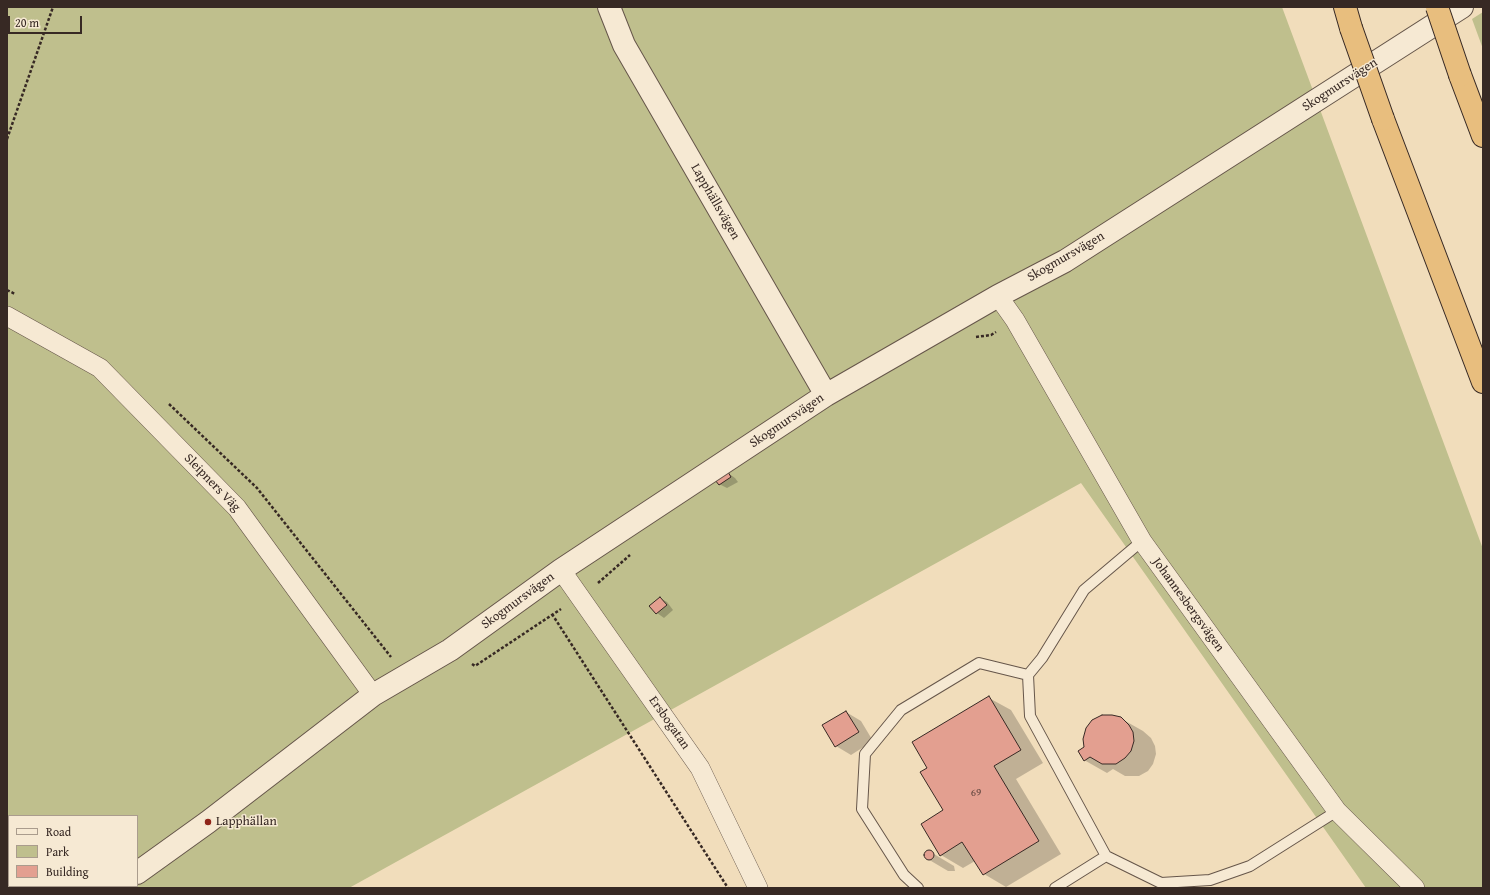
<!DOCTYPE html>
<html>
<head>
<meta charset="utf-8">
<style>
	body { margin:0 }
	#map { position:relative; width:1490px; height:895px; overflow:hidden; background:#f1ddbb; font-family:"Gentium Book Plus",serif }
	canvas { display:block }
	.frame { position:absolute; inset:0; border:8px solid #372924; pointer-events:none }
	.legend { position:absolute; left:8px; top:815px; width:130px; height:72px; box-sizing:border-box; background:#f6e9d3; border:1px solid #aa9c8d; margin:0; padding:5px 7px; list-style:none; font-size:12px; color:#372924 }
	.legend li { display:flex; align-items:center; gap:8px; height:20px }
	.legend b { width:20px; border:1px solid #aa9c8d }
	.scale { position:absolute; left:8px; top:16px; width:74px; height:18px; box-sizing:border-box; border:2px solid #372924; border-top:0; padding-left:5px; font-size:12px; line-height:14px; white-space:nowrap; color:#372924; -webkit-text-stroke:3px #f6e9d3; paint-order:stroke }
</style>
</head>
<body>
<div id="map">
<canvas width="1490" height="895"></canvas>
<div class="frame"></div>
<ul class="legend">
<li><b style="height:5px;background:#f6e9d3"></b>Road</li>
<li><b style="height:11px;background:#bfbf8d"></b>Park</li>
<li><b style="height:11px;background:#e39f90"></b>Building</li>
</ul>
<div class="scale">20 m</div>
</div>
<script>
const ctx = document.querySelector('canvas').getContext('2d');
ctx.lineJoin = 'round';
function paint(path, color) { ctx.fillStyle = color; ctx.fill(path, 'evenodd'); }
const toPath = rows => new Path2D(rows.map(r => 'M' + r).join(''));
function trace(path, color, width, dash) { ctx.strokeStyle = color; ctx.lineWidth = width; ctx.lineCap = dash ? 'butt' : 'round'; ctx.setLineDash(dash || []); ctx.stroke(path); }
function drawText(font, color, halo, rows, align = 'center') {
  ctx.font = font + ' "Gentium Book Plus",serif'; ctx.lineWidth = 3; ctx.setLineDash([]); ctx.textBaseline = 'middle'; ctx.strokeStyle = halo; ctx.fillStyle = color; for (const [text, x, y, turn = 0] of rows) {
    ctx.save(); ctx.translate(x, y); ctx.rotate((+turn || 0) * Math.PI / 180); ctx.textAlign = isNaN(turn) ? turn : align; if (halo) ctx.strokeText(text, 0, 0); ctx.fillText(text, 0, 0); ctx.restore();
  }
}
paint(toPath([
	[7,7,1282,7,1483,549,1483,888,1366,888,1081,483,349,888,7,888],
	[9,816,137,816,137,886,9,886],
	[1483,12,1483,49,1472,19]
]), '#bfbf8d');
paint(toPath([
	[728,473,735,478,738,482,727,488,719,484],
	[660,598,667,602,673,610,664,618,657,613],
	[989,698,1011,710,1043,763,1016,779,1061,854,1006,887,984,874,975,861,963,868,941,855,944,811,928,769],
	[846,712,861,721,873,741,851,755,836,746],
	[1120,718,1143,731,1151,738,1155,746,1156,754,1153,764,1148,771,1139,776,1125,776,1113,769,1107,773,1084,760],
	[929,851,954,866,955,871,948,871,926,858,925,856]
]), '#0003');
const building = toPath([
	[728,472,731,477,719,485,715,480,728,472],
	[660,597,667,605,656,614,649,606,660,597],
	[989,696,1021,750,994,766,1039,841,983,875,962,842,940,856,921,824,943,810,920,772,927,768,912,742,989,696],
	[846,711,859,732,835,747,822,725,846,711],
	[1102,715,1112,715,1121,717,1129,725,1133,732,1134,741,1131,751,1125,758,1116,764,1102,764,1090,757,1084,761,1078,751,1084,747,1083,739,1086,728,1092,720,1102,715],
	'924 855a5 5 0 1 1 10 0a5 5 0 1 1-10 0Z'
]);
paint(building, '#e39f90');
trace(building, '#372924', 1);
const service = toPath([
	[1142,541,1084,590,1042,658,1028,675,1030,716,1106,856,1161,883,1210,880,1250,866,1337,811],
	[918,888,904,875,862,809,865,754,901,710,979,663,1028,675],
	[1055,888,1106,856]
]);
const minor = toPath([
	[998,296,1015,320,1142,541,1337,811,1415,888],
	[7,316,100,368,237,508,373,695],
	[561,570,700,768,758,888]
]);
const tertiary = toPath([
	[609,7,624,45,826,395],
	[137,873,208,822,373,695,450,650,561,570,826,395,998,296,1065,261,1462,7],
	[117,888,120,886]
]);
const motorway = toPath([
	[1345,7,1351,28],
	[1460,75,1483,136],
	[1383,119,1483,382]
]);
trace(service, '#66564a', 12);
trace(minor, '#66564a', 20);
trace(tertiary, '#66564a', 24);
trace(motorway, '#372924', 24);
trace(toPath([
	[7,139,53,7],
	[7,290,15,294],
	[976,337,991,335,996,332],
	[169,404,257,488,391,657],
	[598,583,630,555],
	[552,614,728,888],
	[472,664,475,666,561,609]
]), '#372924', 2.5, [3, 2]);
trace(service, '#f6e9d3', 10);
trace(minor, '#f6e9d3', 19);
trace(tertiary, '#f6e9d3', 22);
trace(motorway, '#e8be7e', 22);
const motorwayBridge = toPath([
	[1437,7,1460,75],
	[1351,28,1383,119]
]);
trace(motorwayBridge, '#372924', 24, []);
trace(motorwayBridge, '#e8be7e', 22);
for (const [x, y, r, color] of [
	[208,822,4,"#8f2418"]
]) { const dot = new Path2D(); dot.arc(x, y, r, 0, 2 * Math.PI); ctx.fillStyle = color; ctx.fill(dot); trace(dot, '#f6e9d3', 1.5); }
drawText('11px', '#62463f', null, [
	["69",976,793]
]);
drawText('13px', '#372924', '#f6e9d3', [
	["Skogmursvägen",1340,85,-33],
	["Lapphällsvägen",715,202,60],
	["Skogmursvägen",1066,257,-30],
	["Skogmursvägen",787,421,-34],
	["Sleipners Väg",212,483,46],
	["Skogmursvägen",518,601,-36],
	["Johannesbergsvägen",1188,605,54],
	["Ersbogatan",669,723,55]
]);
drawText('13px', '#372924', '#f6e9d3', [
	["Lapphällan",216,822]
], 'left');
</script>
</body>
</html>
